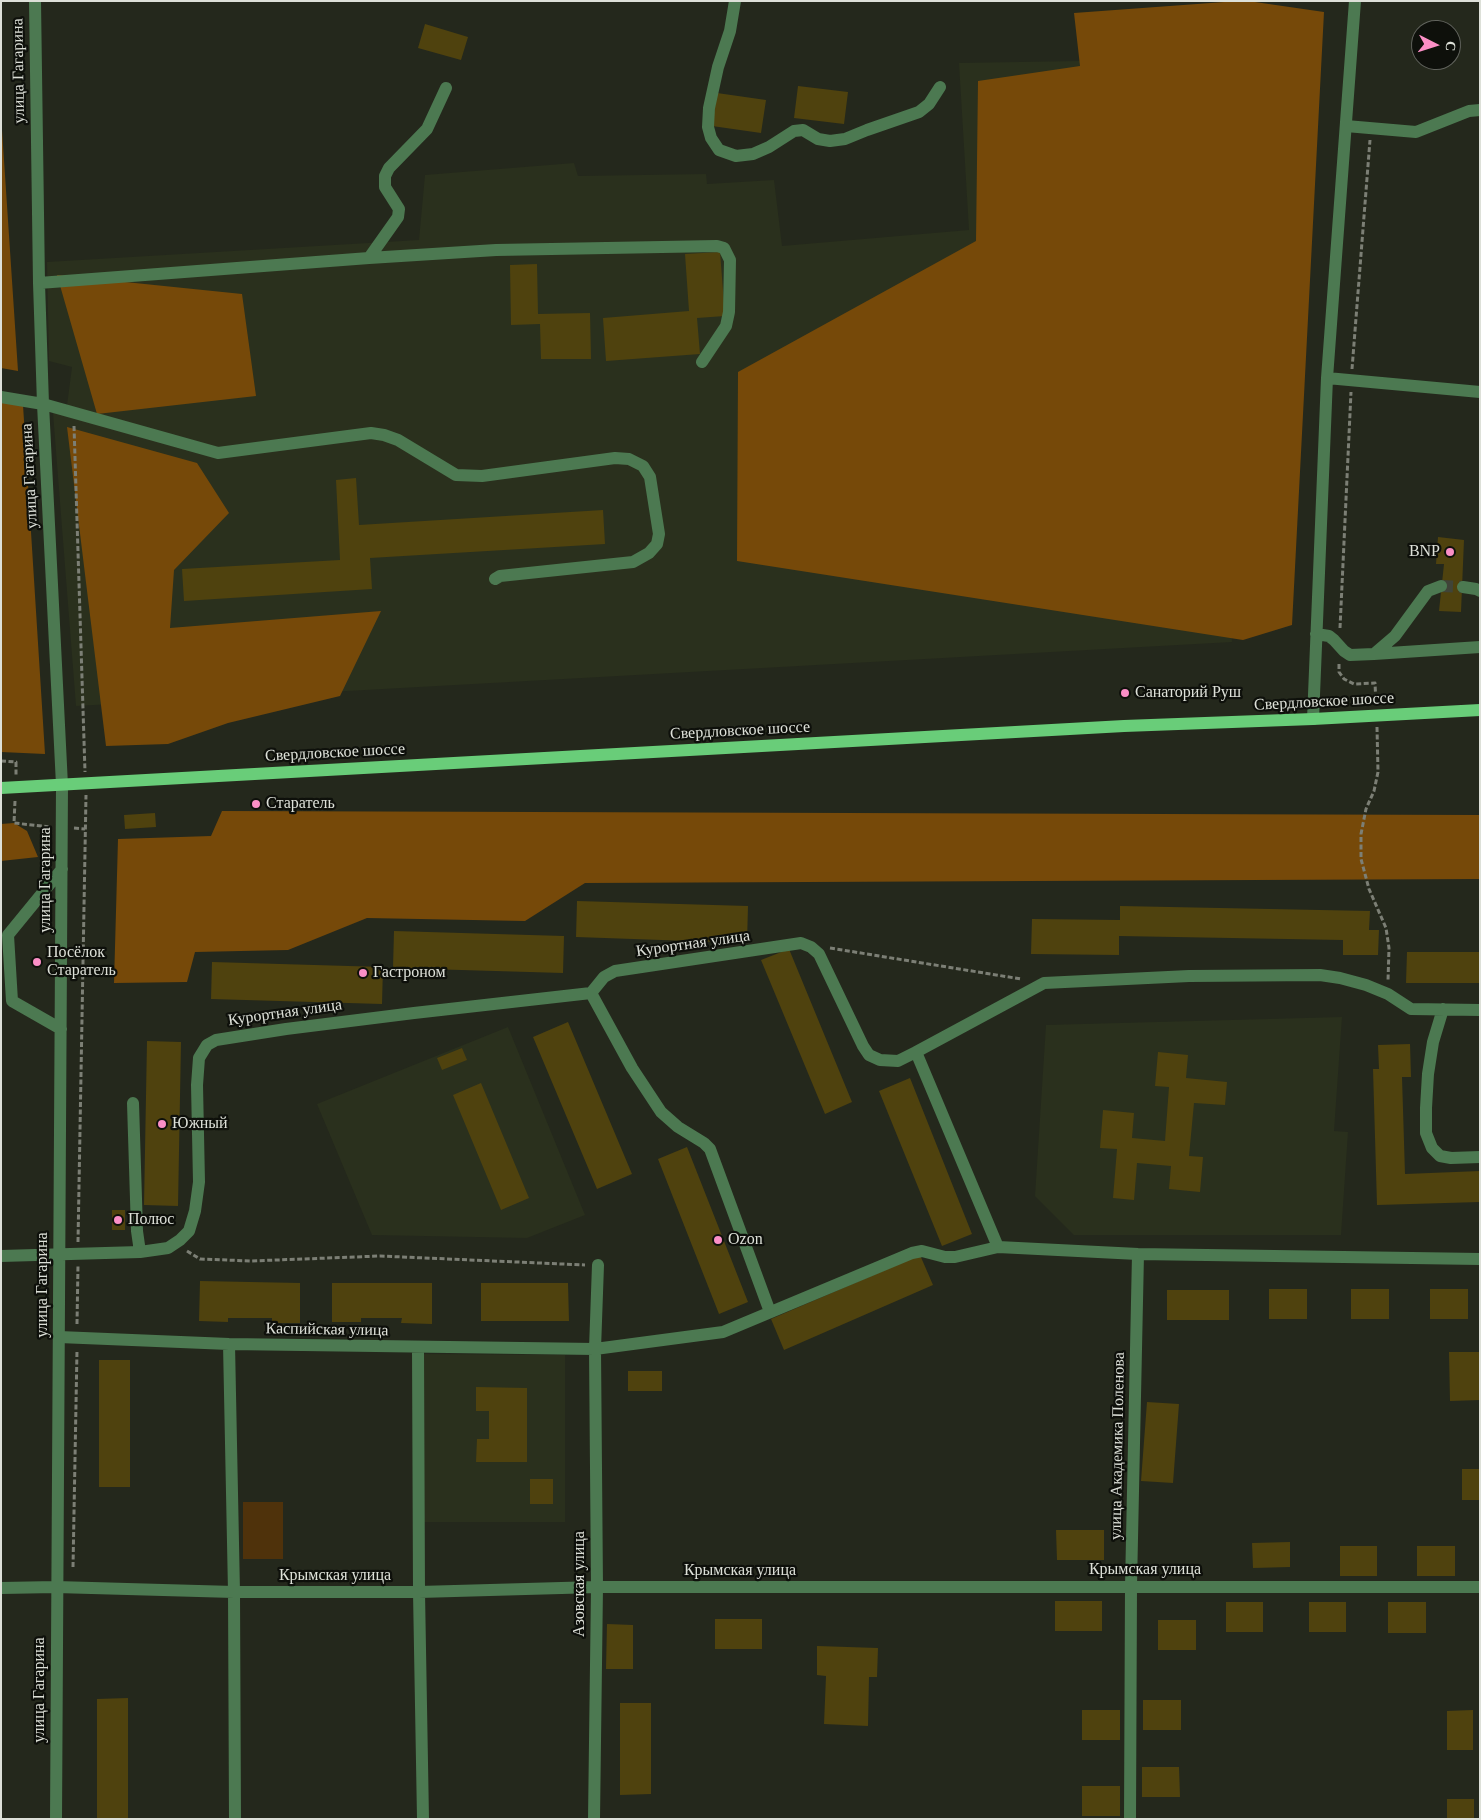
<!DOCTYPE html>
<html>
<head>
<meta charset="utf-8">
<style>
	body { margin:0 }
	#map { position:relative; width:1481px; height:1820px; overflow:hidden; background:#24281c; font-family:"Times New Roman",serif }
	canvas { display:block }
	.frame { position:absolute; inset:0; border:2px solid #dde0d8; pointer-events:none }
	.north { position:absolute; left:1411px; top:20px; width:50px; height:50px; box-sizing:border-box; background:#0e100b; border:1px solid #61635d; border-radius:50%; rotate:95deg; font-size:14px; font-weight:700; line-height:20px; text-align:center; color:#dde0d8 }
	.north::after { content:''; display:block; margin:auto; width:18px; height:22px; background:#fb8fc6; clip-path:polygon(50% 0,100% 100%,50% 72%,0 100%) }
</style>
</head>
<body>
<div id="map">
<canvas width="1481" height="1820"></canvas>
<div class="frame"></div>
<div class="north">С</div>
</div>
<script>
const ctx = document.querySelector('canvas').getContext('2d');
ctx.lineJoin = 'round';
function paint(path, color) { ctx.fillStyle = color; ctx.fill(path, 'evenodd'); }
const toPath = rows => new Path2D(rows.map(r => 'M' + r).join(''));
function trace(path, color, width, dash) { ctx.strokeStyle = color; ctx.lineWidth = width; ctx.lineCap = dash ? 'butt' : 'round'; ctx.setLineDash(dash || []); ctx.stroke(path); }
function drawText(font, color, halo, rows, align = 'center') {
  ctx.font = font + ' "Times New Roman",serif'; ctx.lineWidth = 4.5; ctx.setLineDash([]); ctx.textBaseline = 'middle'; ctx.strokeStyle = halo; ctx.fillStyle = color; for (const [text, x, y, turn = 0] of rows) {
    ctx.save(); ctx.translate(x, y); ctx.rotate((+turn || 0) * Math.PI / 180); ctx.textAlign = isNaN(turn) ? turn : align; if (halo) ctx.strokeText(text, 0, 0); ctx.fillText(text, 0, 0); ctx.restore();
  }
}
paint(toPath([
	[1198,59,1232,642,76,706,53,413,66,413,72,367,49,361,47,262,419,240,425,175,574,163,578,176,706,174,707,184,774,180,782,246,969,230,959,63],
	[1342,1017,1334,1131,1348,1132,1341,1235,1074,1235,1035,1196,1046,1025],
	[508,1027,585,1215,527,1238,372,1235,317,1104],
	[423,1354,565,1355,565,1522,423,1522]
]), '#2a301d');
paint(toPath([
	[243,1502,283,1502,283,1559,243,1559]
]), '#4f320b');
paint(toPath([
	[1238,1,1248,1,1324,12,1292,625,1243,640,737,561,738,372,976,241,978,81,1080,66,1074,13],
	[1,129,2,130,18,371,1,368],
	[57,275,242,294,256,396,97,414],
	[1,402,23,405,45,754,1,752],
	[67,427,197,463,229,513,174,570,170,628,381,611,340,696,228,723,168,744,106,746],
	[222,811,1480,815,1480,879,585,883,525,921,367,918,288,950,195,952,187,982,114,983,118,839,211,836],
	[14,823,27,831,38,857,1,861,1,824]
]), '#764909');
paint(toPath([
	[425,24,468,37,461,60,418,48],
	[798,86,848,92,844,124,794,118],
	[717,93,766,100,761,133,712,126],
	[720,252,725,316,697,318,700,354,606,361,603,318,689,311,685,254],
	[537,264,538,314,590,313,591,359,541,359,540,324,511,325,510,265],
	[356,478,359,525,603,510,605,544,370,558,372,589,184,601,182,569,340,560,336,480],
	[1438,537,1464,540,1461,612,1439,611,1444,564,1436,564],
	[155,813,156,827,125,829,124,815],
	[577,901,748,906,747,943,576,937],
	[1120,906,1370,911,1369,930,1379,930,1378,955,1343,955,1343,940,1119,936,1119,955,1031,954,1032,919,1120,920],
	[394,931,564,936,563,973,393,968],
	[789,949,852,1102,825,1114,761,960],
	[1407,952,1480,952,1480,983,1406,983],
	[212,962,383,967,382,1004,211,999],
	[568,1022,632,1174,597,1189,533,1037],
	[147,1041,181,1042,178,1206,144,1205],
	[1410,1044,1411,1077,1402,1077,1405,1174,1480,1171,1480,1202,1377,1205,1373,1069,1379,1069,1378,1045],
	[462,1048,467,1060,442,1070,437,1058],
	[1158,1052,1188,1055,1186,1078,1227,1082,1225,1105,1194,1103,1189,1156,1203,1157,1200,1192,1169,1189,1171,1166,1137,1163,1134,1200,1113,1198,1117,1149,1100,1148,1103,1110,1134,1113,1132,1138,1165,1141,1169,1087,1155,1086],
	[910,1078,972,1234,942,1246,879,1091],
	[481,1083,529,1198,501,1210,453,1095],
	[687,1147,748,1302,719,1314,658,1159],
	[112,1210,125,1210,125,1230,112,1230],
	[920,1255,933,1285,784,1350,771,1319],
	[200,1281,300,1283,300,1323,272,1323,272,1318,228,1318,228,1322,199,1321],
	[332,1283,432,1283,432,1324,401,1323,402,1318,361,1318,361,1322,332,1322],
	[481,1283,568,1283,569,1321,481,1321],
	[1269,1289,1307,1289,1307,1319,1269,1319],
	[1351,1289,1389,1289,1389,1319,1351,1319],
	[1430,1289,1468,1289,1468,1319,1430,1319],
	[1167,1290,1229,1290,1229,1320,1167,1320],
	[1449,1352,1480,1352,1480,1400,1450,1401],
	[99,1360,130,1360,130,1487,99,1487],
	[628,1371,662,1371,662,1391,628,1391],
	[476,1387,527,1388,527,1462,476,1462,477,1439,489,1439,489,1411,476,1411],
	[1147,1402,1179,1404,1173,1483,1141,1481],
	[1462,1469,1480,1469,1480,1500,1462,1500],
	[530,1479,553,1479,553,1504,530,1504],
	[1056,1530,1104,1530,1104,1560,1057,1560],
	[1290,1542,1290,1567,1253,1568,1252,1543],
	[1340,1546,1377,1546,1377,1576,1340,1576],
	[1417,1546,1455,1546,1455,1576,1417,1576],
	[1055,1601,1102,1601,1102,1631,1055,1631],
	[1226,1602,1263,1602,1263,1632,1226,1632],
	[1309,1602,1346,1602,1346,1632,1309,1632],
	[1388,1602,1426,1602,1426,1633,1388,1633],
	[715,1619,762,1619,762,1649,715,1649],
	[1158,1620,1196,1620,1196,1650,1158,1650],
	[607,1624,633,1625,633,1669,606,1669],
	[817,1646,878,1648,877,1677,869,1677,868,1726,824,1724,826,1676,817,1675],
	[128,1698,128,1819,97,1819,97,1699],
	[1143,1700,1181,1700,1181,1730,1143,1730],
	[620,1703,651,1703,651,1794,620,1795],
	[1082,1710,1120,1710,1120,1740,1082,1740],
	[1473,1710,1473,1750,1447,1750,1447,1711],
	[1142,1767,1179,1767,1180,1797,1142,1797],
	[1082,1786,1120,1786,1120,1816,1082,1816],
	[1447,1799,1474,1799,1474,1819,1447,1819]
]), '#4f420e');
trace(toPath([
	[1441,586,1463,587]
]), '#404438', 12, [12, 6]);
trace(toPath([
	[1352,369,1370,140],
	[74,426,85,772],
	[1340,628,1351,392],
	[1339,664,1339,672,1344,679,1354,684,1375,683,1376,704],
	[1377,727,1378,772,1374,791,1366,809,1361,834,1361,859,1369,889,1386,928,1389,948,1388,981],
	[1,761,16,762,16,775],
	[15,801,14,823,50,827],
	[74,828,85,829],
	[830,948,1021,979],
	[78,1242,86,795],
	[187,1251,200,1259,251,1261,380,1256,585,1265],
	[77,1324,78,1265],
	[73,1567,77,1350]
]), '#7c7f75', 3, [5, 2.5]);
trace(toPath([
	[35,1,39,283,43,404,62,785,56,1819],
	[735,1,730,31,718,67,709,108,708,127,711,138,719,150,736,156,753,154,769,147,794,131,803,130,818,139,830,141,845,139,867,130,919,112,929,104,940,87],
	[1346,126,1416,132,1469,111,1480,110],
	[369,258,398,217,399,209,385,187,385,176,389,168,427,129,446,88],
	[39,283,369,258,496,250,717,246,724,248,730,260,729,312,726,326,702,362],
	[1327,378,1480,392],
	[1,397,43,404,218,453,371,433,384,435,398,440,456,475,482,476,615,458,629,459,643,466,650,477,659,534,657,544,649,553,633,562,500,576,495,579],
	[1463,587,1476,589,1480,591],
	[1316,634,1329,636,1334,640,1344,651,1350,655,1374,654,1395,636,1428,591,1441,586],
	[1374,654,1480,647],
	[1313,719,1327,378,1355,1],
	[591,993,632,1068,661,1112,678,1127,704,1143,710,1149,770,1312],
	[1443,1009,1433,1042,1428,1074,1426,1108,1426,1133,1432,1148,1440,1156,1451,1158,1480,1157],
	[61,1029,12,1001,8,935,62,869],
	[916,1052,1044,983,1189,976,1320,975,1340,978,1366,985,1388,994,1411,1009,1480,1010],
	[133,1103,137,1231,140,1252],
	[1,1256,140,1252,168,1248,180,1240,189,1231,195,1211,199,1182,197,1085,199,1058,207,1045,216,1040,286,1029,414,1013,591,993,604,977,615,971,801,943,811,947,819,954,863,1046,869,1055,880,1060,898,1061,916,1052,998,1247],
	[59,1337,229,1344,595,1349,723,1332,912,1253,922,1251,945,1257,955,1257,998,1247,1138,1254,1480,1259],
	[229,1344,234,1592,235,1819],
	[418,1348,419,1592,423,1819],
	[1,1588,56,1587,234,1592,419,1592,597,1587,1480,1587],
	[594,1819,597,1587,595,1349,598,1265],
	[1130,1819,1131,1586,1138,1254]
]), '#4c7951', 12);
trace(toPath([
	[1,788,1124,726,1313,719,1480,710]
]), '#69cd79', 12);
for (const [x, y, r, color] of [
	[1450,552,5,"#fb8fc6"],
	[1125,693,5,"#fb8fc6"],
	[256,804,5,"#fb8fc6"],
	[37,962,5,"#fb8fc6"],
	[363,973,5,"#fb8fc6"],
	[162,1124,5,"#fb8fc6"],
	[118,1220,5,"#fb8fc6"],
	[718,1240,5,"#fb8fc6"]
]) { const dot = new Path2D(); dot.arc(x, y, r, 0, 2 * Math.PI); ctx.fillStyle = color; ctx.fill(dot); trace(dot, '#0e100b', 2); }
drawText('16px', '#dde0d8', '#0e100b', [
	["улица Гагарина",19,71,-91],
	["улица Гагарина",30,476,-93],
	["Свердловское шоссе",1324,702,-3],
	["Свердловское шоссе",740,731,-3],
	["Свердловское шоссе",335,753,-3],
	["улица Гагарина",46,880,-90],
	["Курортная улица",693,944,-8],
	["Курортная улица",285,1013,-8],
	["улица Гагарина",43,1285,-90],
	["Каспийская улица",327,1330,1],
	["улица Академика Поленова",1118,1446,-89],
	["Крымская улица",1145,1570],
	["Крымская улица",740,1571],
	["Крымская улица",335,1576],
	["Азовская улица",580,1584,-90],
	["улица Гагарина",40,1690,-90]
]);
drawText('16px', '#dde0d8', '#0e100b', [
	["BNP",1440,552,"right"],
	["Санаторий Руш",1135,693],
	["Старатель",266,804],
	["Посёлок",47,953],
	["Старатель",47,971],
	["Гастроном",373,973],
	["Южный",172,1124],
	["Полюс",128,1220],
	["Ozon",728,1240]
], 'left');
</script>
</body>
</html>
